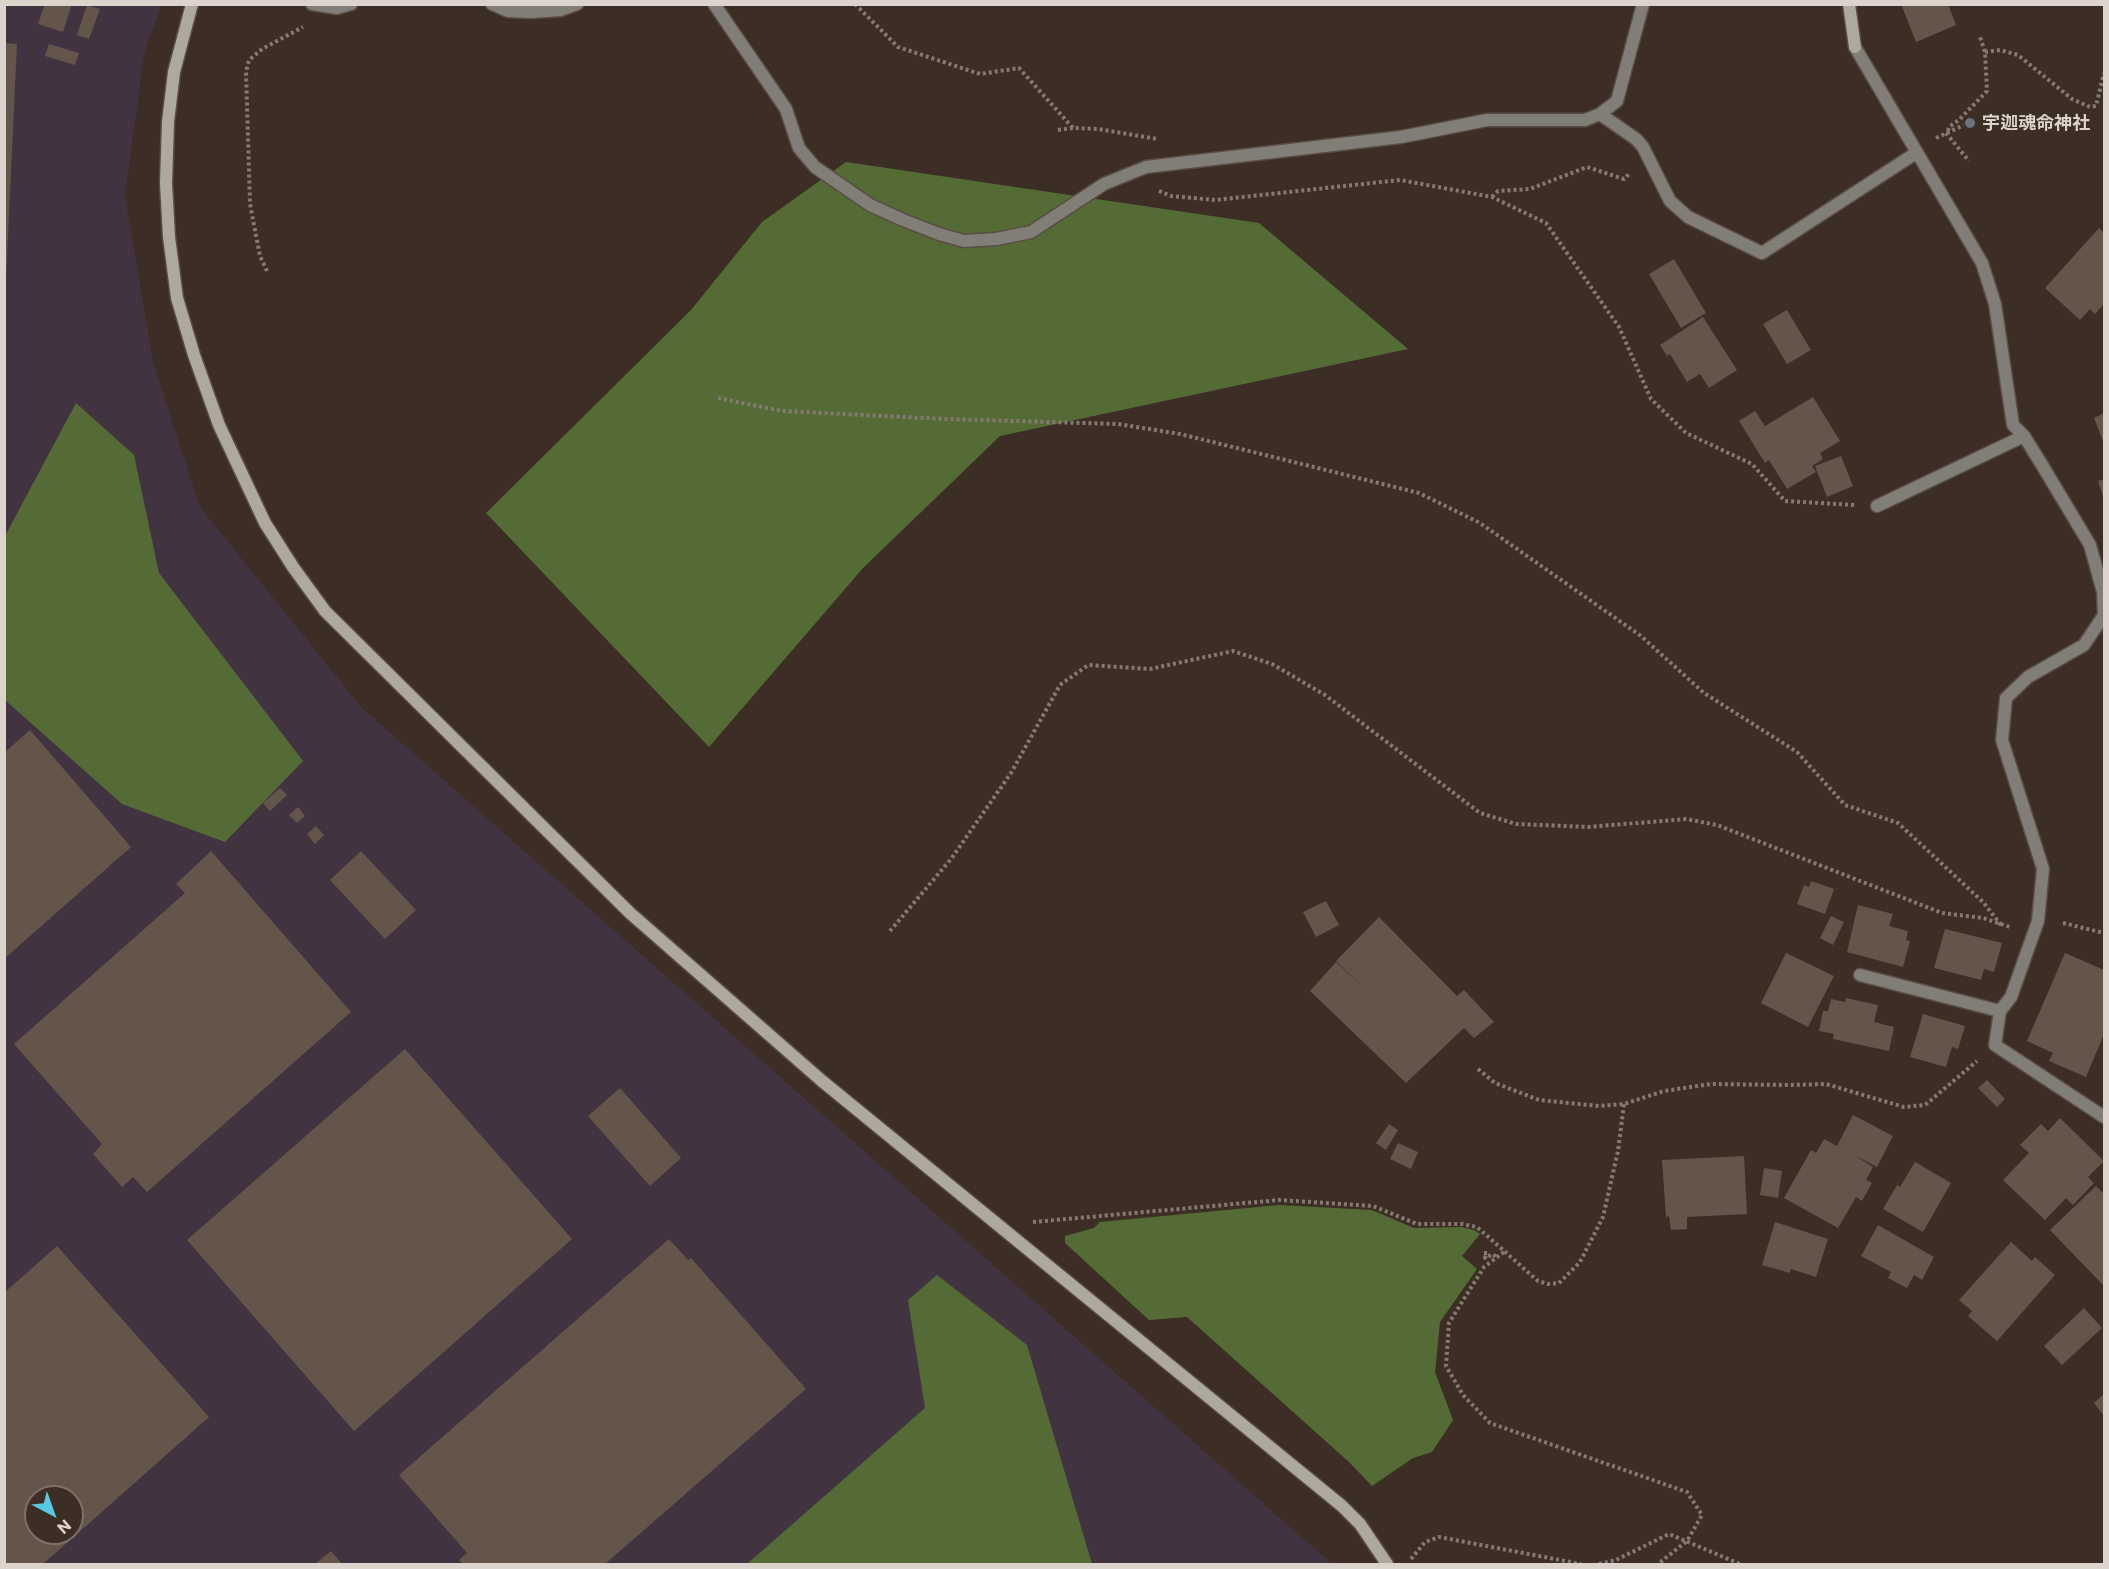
<!DOCTYPE html>
<html>
<head>
<meta charset="utf-8">
<style>
	body { margin:0 }
	#map { position:relative; width:2109px; height:1569px; overflow:hidden; background:#3c2e25; font-family:Commissioner,sans-serif }
	canvas { display:block }
	.frame { position:absolute; inset:0; border:6px solid #dcd3cd; pointer-events:none }
	.north { position:absolute; left:24px; top:1485px; width:60px; height:60px; box-sizing:border-box; background:#3c2e25; border:2px solid #7c7068; border-radius:50%; rotate:139deg; font-size:16px; font-weight:700; line-height:24px; text-align:center; color:#dcd3cd }
	.north::after { content:''; display:block; margin:auto; width:21px; height:27px; background:#5ac8e5; clip-path:polygon(50% 0,100% 100%,50% 72%,0 100%) }
</style>
</head>
<body>
<div id="map">
<canvas width="2109" height="1569"></canvas>
<div class="frame"></div>
<div class="north">N</div>
</div>
<script>
const ctx = document.querySelector('canvas').getContext('2d');
ctx.lineJoin = 'round';
function paint(path, color) { ctx.fillStyle = color; ctx.fill(path, 'evenodd'); }
const toPath = rows => new Path2D(rows.map(r => 'M' + r).join(''));
function trace(path, color, width, dash) { ctx.strokeStyle = color; ctx.lineWidth = width; ctx.lineCap = dash ? 'butt' : 'round'; ctx.setLineDash(dash || []); ctx.stroke(path); }
function drawText(font, color, halo, rows, align = 'center') {
  ctx.font = font + ' Commissioner,"Noto Sans JP",sans-serif'; ctx.lineWidth = 4.5; ctx.setLineDash([]); ctx.textBaseline = 'middle'; ctx.strokeStyle = halo; ctx.fillStyle = color; for (const [text, x, y, turn = 0] of rows) {
    ctx.save(); ctx.translate(x, y); ctx.rotate((+turn || 0) * Math.PI / 180); ctx.textAlign = isNaN(turn) ? turn : align; if (halo) ctx.strokeText(text, 0, 0); ctx.fillText(text, 0, 0); ctx.restore();
  }
}
paint(toPath([
	[5,5,161,5,144,54,125,196,153,363,200,507,361,707,1332,1564,5,1564],
	[36,1497,72,1497,72,1533,36,1533]
]), '#423340');
paint(toPath([
	[846,162,1259,223,1408,349,1000,436,863,568,709,747,486,513,691,310,762,222],
	[76,403,134,455,159,573,303,761,225,842,122,804,5,700,5,536],
	[1279,1205,1372,1210,1414,1228,1461,1227,1474,1230,1480,1234,1462,1256,1477,1269,1440,1322,1435,1372,1453,1420,1432,1452,1413,1458,1372,1486,1349,1462,1187,1317,1149,1320,1065,1243,1065,1236,1094,1228,1100,1222],
	[937,1275,1027,1345,1092,1564,747,1564,925,1408,908,1300]
]), '#556b36');
paint(toPath([
	[45,4,72,4,63,32,38,24],
	[1901,4,1948,4,1956,25,1916,42],
	[87,5,100,9,89,39,77,35],
	[4,43,17,44,6,279,4,279],
	[49,44,79,53,75,65,45,56],
	[1971,117,1975,125,1969,129,1965,120],
	[2099,228,2104,233,2104,304,2095,314,2090,309,2080,320,2045,288],
	[1674,259,1706,313,1681,328,1649,274],
	[1787,310,1811,350,1787,364,1763,324],
	[1703,317,1737,370,1709,388,1700,374,1687,382,1670,354,1667,356,1660,345],
	[1813,397,1840,441,1820,453,1823,459,1812,466,1816,472,1787,489,1769,460,1765,463,1739,421,1755,411,1765,426],
	[2104,413,2104,444,2094,418],
	[1841,456,1853,486,1827,497,1815,466],
	[2104,479,2104,500,2098,481],
	[30,730,131,847,4,959,4,753],
	[280,788,287,795,270,811,263,803],
	[298,807,305,816,297,823,289,815],
	[316,826,324,835,315,844,307,834],
	[211,851,351,1012,147,1192,133,1177,122,1187,93,1154,102,1144,14,1044,185,893,176,884],
	[361,851,416,910,385,939,330,880],
	[1811,881,1834,889,1825,914,1797,904,1804,885,1809,887],
	[1326,901,1339,925,1316,937,1303,912],
	[1858,905,1893,914,1889,926,1908,931,1906,940,1910,941,1903,967,1847,952],
	[1831,916,1844,922,1833,945,1820,938],
	[1379,917,1457,996,1464,990,1494,1022,1474,1038,1464,1028,1406,1083,1310,991,1336,962,1364,988,1336,961],
	[1945,929,2002,943,1994,972,1984,969,1981,980,1934,968],
	[1786,953,1834,976,1808,1027,1761,1003],
	[2065,953,2104,970,2104,1034,2086,1077,2049,1061,2053,1053,2027,1041],
	[1846,998,1878,1005,1874,1022,1894,1027,1889,1051,1833,1039,1834,1034,1819,1031,1823,1011,1828,1011,1831,999,1845,1002],
	[1923,1014,1965,1026,1958,1049,1952,1047,1946,1067,1910,1057],
	[405,1049,572,1239,354,1431,187,1240],
	[1987,1080,2005,1099,1997,1107,1978,1088],
	[620,1088,681,1158,650,1186,588,1116],
	[1853,1115,1893,1136,1877,1167,1854,1155,1873,1167,1866,1180,1872,1183,1862,1201,1856,1197,1838,1228,1784,1198,1811,1150,1816,1153,1824,1139,1837,1146],
	[2060,1118,2104,1161,2088,1177,2094,1183,2073,1205,2066,1198,2045,1220,2003,1180,2029,1153,2020,1145,2041,1124,2048,1131],
	[1389,1124,1398,1130,1386,1150,1376,1143],
	[1398,1143,1418,1152,1411,1169,1390,1159],
	[1744,1156,1747,1214,1687,1217,1687,1229,1671,1230,1669,1216,1666,1217,1662,1160],
	[1915,1162,1951,1183,1923,1232,1883,1209,1897,1185,1900,1187],
	[1764,1168,1782,1171,1778,1198,1760,1195],
	[2096,1186,2104,1194,2104,1283,2103,1285,2050,1230],
	[1775,1222,1828,1239,1816,1277,1791,1269,1790,1273,1762,1265],
	[1878,1225,1934,1257,1922,1280,1914,1275,1907,1288,1888,1278,1891,1272,1861,1256],
	[669,1239,688,1260,691,1258,806,1389,605,1564,463,1564,459,1560,467,1553,399,1475],
	[2011,1242,2032,1261,2035,1257,2055,1275,1997,1341,1968,1316,1972,1311,1959,1300],
	[57,1246,209,1417,43,1564,4,1564,4,1293],
	[36,1497,72,1497,72,1533,36,1533],
	[2084,1308,2102,1328,2062,1365,2044,1346],
	[2104,1394,2104,1416,2094,1403],
	[331,1551,342,1564,315,1564]
]), '#64554b');
const street = toPath([
	[312,4,337,8,351,4],
	[492,4,508,11,531,12,561,10,577,4],
	[714,4,786,109,799,148,815,167,870,205,903,220,939,234,964,241,996,239,1031,232,1104,184,1146,167,1401,137,1487,120,1585,120,1600,114,1617,101,1643,4],
	[1855,47,1982,263,1995,304,2013,425,2024,436,2042,465,2090,545,2103,592,2104,615,2084,645,2028,677,2006,698,2002,740,2043,869,2038,921,2011,997,2000,1011,1995,1045,2104,1117],
	[1600,114,1636,139,1643,147,1670,201,1688,217,1762,253,1916,153],
	[1877,506,2024,436],
	[1860,975,2000,1011]
]);
const secondary = toPath([
	[192,4,174,72,168,122,166,183,169,237,177,298,194,355,219,425,265,523,293,567,325,611,630,913,822,1081,1342,1506,1360,1524,1387,1564],
	[1849,4,1855,47]
]);
trace(street, '#594c43', 15);
trace(secondary, '#594c43', 15);
trace(toPath([
	[855,4,898,47,980,74,1019,68,1073,128,1098,129,1157,139],
	[1985,52,2000,50,2018,55,2072,99,2090,107,2096,106,2104,73],
	[1058,130,1073,128],
	[1948,131,1949,127,1959,120,1987,91,1985,52,1980,37],
	[1946,133,1969,161],
	[1936,138,1964,125],
	[1159,191,1171,196,1215,200,1400,180,1492,197,1546,223,1619,327,1651,399,1686,433,1752,464,1785,501,1855,505],
	[1492,197,1498,191,1530,189,1587,167,1624,179,1629,174],
	[267,271,260,256,250,204,246,72,249,60,262,49,303,27],
	[718,398,782,411,945,419,1118,424,1180,434,1419,493,1480,523,1641,636,1704,693,1797,752,1845,805,1898,823,1983,902,2001,925],
	[2063,923,2104,933],
	[890,931,951,859,1011,773,1060,685,1088,665,1150,669,1233,651,1272,664,1325,695,1480,813,1516,824,1588,827,1686,819,1717,825,1942,913,1983,918,2010,927],
	[1478,1069,1495,1083,1539,1100,1599,1106,1624,1104,1664,1091,1711,1084,1789,1085,1826,1084,1904,1107,1925,1105,1977,1061],
	[1033,1222,1279,1200,1373,1206,1417,1224,1462,1224,1477,1227,1538,1281,1548,1284,1559,1283,1580,1262,1603,1217,1618,1151,1624,1104],
	[1504,1252,1484,1267,1449,1323,1446,1366,1463,1395,1490,1423,1687,1492,1702,1515,1687,1541,1658,1564],
	[1484,1253,1487,1253,1485,1258,1493,1254,1497,1258],
	[1411,1559,1425,1542,1439,1537,1581,1564],
	[1599,1564,1616,1560,1669,1534,1740,1564]
]), '#857a72', 4, [3, 3]);
trace(street, '#807e76', 12);
trace(secondary, '#ada99d', 12);
for (const [x, y, r, color] of [
	[1970,123,6,"#6b7280"]
]) { const dot = new Path2D(); dot.arc(x, y, r, 0, 2 * Math.PI); ctx.fillStyle = color; ctx.fill(dot); trace(dot, '#3c2e25', 2); }
drawText('bold 18px', '#dcd3cd', '#3c2e25', [
	["宇迦魂命神社",1982,123]
], 'left');
</script>
</body>
</html>
